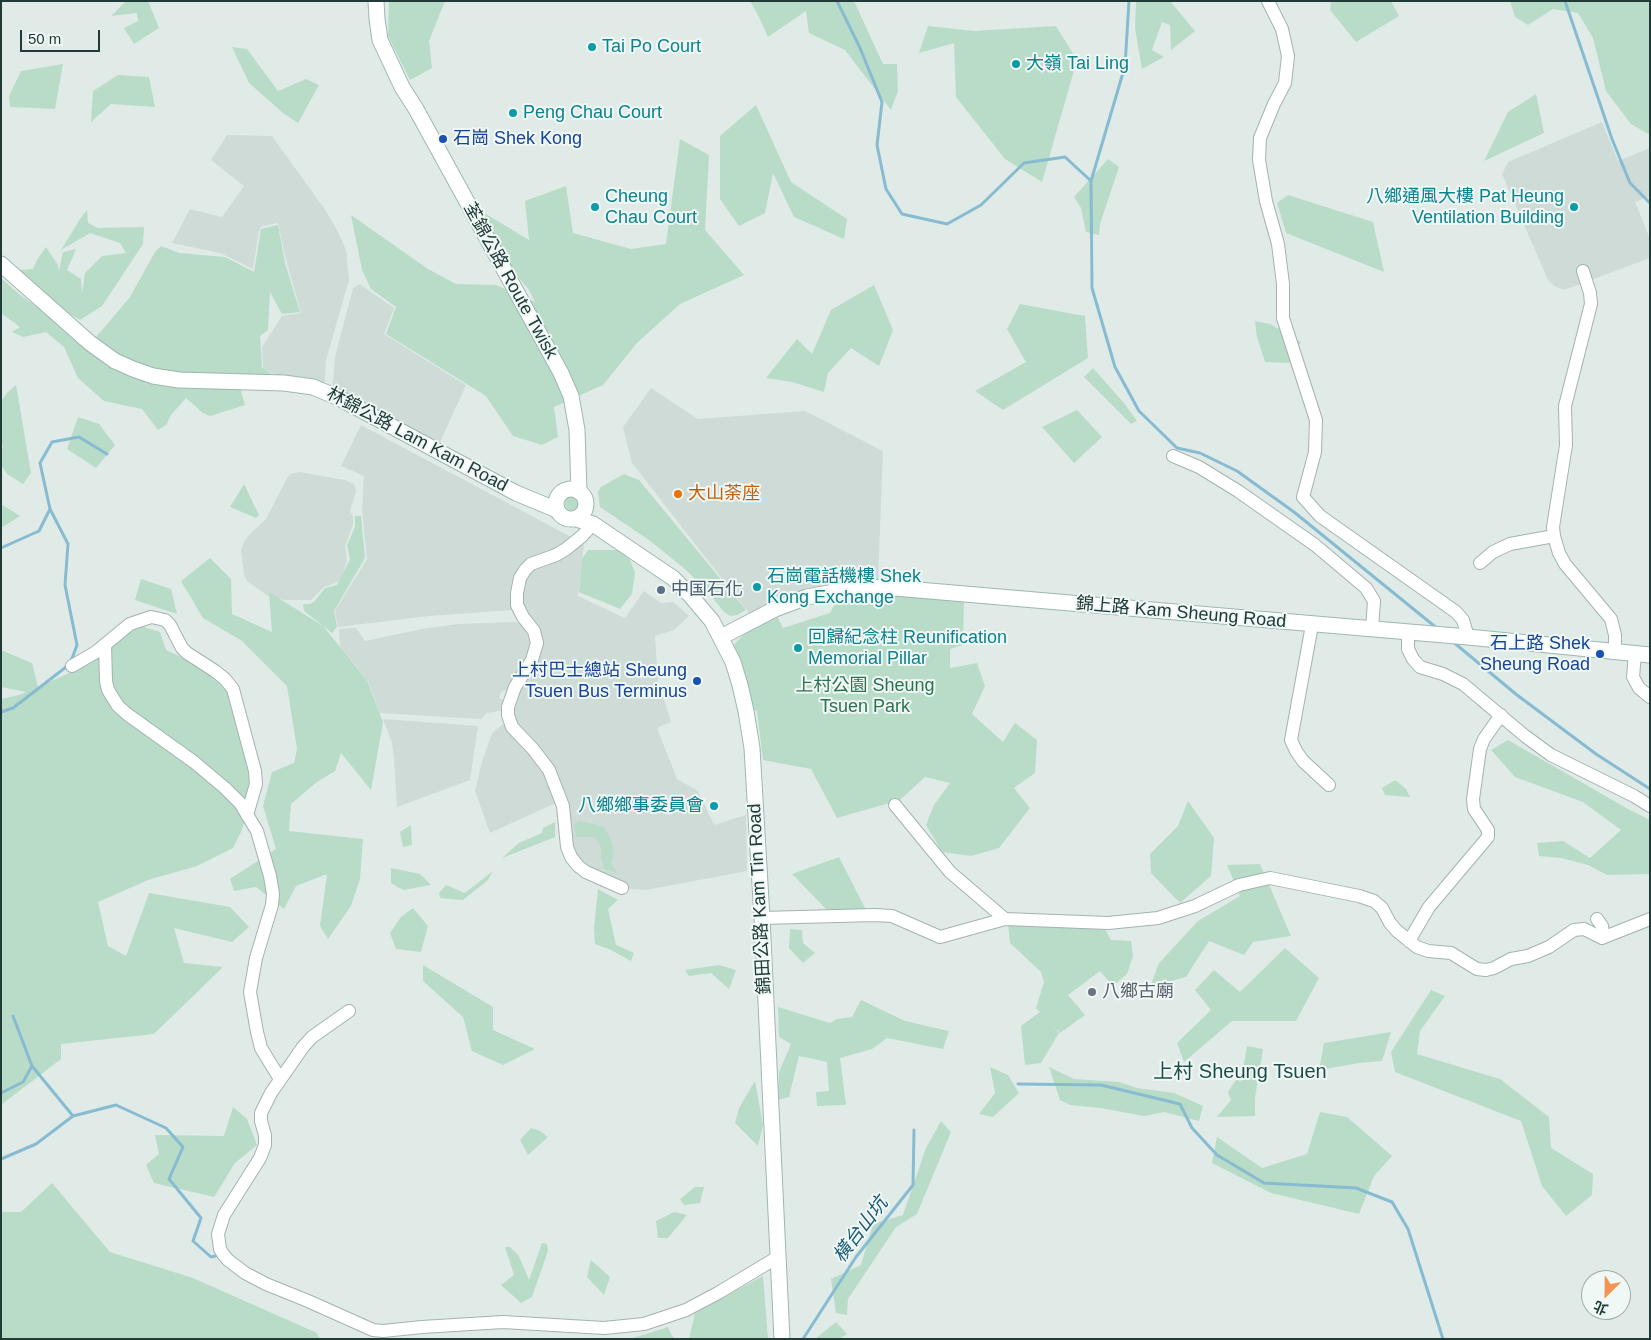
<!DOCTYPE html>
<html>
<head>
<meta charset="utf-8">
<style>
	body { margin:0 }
	#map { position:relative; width:1651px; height:1340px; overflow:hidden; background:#e0ebe8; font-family:Arial,"Noto Sans TC",sans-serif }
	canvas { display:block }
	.frame { position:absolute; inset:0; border:2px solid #203b38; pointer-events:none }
	.north { position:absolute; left:1581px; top:1270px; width:50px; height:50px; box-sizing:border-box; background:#f0f8f5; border:1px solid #9daca9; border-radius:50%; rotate:203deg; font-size:14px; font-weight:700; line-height:20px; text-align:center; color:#203b38 }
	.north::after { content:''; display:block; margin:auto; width:18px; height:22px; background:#f39356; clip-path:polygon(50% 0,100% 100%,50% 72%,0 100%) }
	.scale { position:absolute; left:20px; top:30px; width:80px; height:22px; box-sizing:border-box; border:2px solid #203b38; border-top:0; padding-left:6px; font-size:15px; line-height:18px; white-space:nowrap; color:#203b38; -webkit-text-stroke:4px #f0f8f5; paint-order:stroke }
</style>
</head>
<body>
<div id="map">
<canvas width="1651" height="1340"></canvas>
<div class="frame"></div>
<div class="north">北</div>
<div class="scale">50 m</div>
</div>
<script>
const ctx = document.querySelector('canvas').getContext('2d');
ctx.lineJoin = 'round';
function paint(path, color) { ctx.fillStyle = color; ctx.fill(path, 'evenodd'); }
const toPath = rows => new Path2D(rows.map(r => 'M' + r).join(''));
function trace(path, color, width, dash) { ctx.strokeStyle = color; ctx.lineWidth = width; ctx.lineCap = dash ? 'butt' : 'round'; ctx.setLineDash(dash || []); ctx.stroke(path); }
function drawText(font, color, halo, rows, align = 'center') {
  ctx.font = font + ' Arial,"Noto Sans TC",sans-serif'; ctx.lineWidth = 4; ctx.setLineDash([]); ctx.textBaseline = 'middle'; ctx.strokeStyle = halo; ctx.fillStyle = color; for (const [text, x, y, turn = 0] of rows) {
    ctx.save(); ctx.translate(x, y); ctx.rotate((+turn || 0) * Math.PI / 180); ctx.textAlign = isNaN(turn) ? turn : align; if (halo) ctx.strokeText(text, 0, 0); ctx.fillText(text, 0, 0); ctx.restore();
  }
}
paint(toPath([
	[1602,122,1618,161,1650,148,1650,196,1635,202,1650,239,1650,258,1564,290,1554,286,1548,280,1502,174,1508,162],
	[227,135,272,136,326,211,338,232,346,250,349,280,347,287,326,360,324,390,284,380,281,375,276,375,263,369,262,347,282,316,301,313,285,256,278,223,262,226,259,231,253,269,220,253,172,243,190,209,222,217,244,186,211,160],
	[360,284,394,308,384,334,466,385,436,451,332,394,335,357,353,288],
	[651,388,698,419,805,411,883,451,878,581,752,617,632,463,623,427],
	[361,425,573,538,568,543,532,559,513,610,429,616,338,627,335,611,367,559,362,510,364,476,341,466],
	[299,472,345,480,354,484,356,491,350,511,353,516,353,525,345,546,347,560,342,577,338,582,324,587,311,600,285,600,268,596,247,581,244,574,241,550,244,542,248,536,266,519,287,478,291,474],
	[584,544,578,596,625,618,644,591,661,603,673,602,689,616,674,630,655,636,658,681,671,722,657,728,677,779,698,791,714,825,746,815,747,871,646,890,630,889,583,867,573,853,570,816,516,724,513,716,514,707,519,689,538,652,519,605,525,574,567,551],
	[515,622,521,624,527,629,532,646,511,689,502,691,500,694,499,698,505,701,505,710,487,713,481,719,380,713,368,681,340,646,339,629,356,628,365,641,422,629,458,624],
	[383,719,478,726,470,780,397,807,394,758,392,743],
	[503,724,510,729,547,770,558,802,490,833,475,791,482,762,492,733]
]), '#cedbd7');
paint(toPath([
	[126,1,148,1,159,28,134,44,124,28,138,21,137,13,111,16],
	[389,1,445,1,429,41,432,68,410,80,388,36],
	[750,1,854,1,883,64,897,64,898,91,891,110,845,50,809,33,806,11,768,37,759,17],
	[1136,1,1170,1,1195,31,1171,50,1170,25,1162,22,1152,50,1164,57,1142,69,1135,28],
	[1331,1,1391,1,1399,16,1356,42,1330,10],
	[1510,1,1650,1,1650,135,1631,124,1606,91,1593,38,1578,13,1553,9,1528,25,1515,17],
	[928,26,974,31,1056,26,1077,60,1042,182,1005,159,956,97,954,43,919,53],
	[232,47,247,49,278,91,306,79,319,85,298,123,283,113,249,83],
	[63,64,55,109,10,107,9,96,21,71],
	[118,75,149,77,155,107,111,104,91,122,93,91],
	[1536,94,1544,133,1484,161,1508,112],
	[756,105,791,182,847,219,844,239,794,217,773,173,765,213,739,226,720,199,720,136],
	[680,139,709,155,705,230,744,275,680,304,637,343,603,385,554,407,558,437,542,445,513,436,486,396,386,334,396,307,371,289,362,270,351,215,428,269,456,284,496,285,535,302,529,290,509,266,481,211,529,240,525,201,566,186,573,233,631,249,666,244],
	[1108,159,1119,167,1100,224,1099,235,1086,232,1081,208,1074,197],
	[1288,195,1373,222,1384,272,1286,233,1277,203],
	[87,210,88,223,98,228,144,227,143,244,102,306,80,320,62,309,19,270,33,269,37,260,46,247,58,265,59,271,63,252,76,249,67,270,81,279,82,294,85,273,102,256,126,253,120,243,90,233,61,250,80,219],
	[278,225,285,263,300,312,282,314,270,292,268,330,260,336,262,368,275,376,250,378,241,391,245,405,210,416,203,413,186,398,171,415,166,425,158,430,142,409,104,401,78,378,64,347,46,332,23,337,12,332,20,327,1,313,1,278,19,294,65,327,70,337,86,349,130,297,155,252,161,246,179,253,225,257,254,272,261,229],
	[874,285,893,330,879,366,851,348,828,373,824,392,792,382,766,378,797,339,812,354,831,310],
	[1020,304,1085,316,1088,358,1003,410,975,391,1026,362,1007,329],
	[1255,321,1270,324,1301,342,1289,363,1265,362,1257,337],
	[1093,368,1124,403,1137,421,1131,424,1084,377],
	[16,385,31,473,23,484,7,474,1,465,1,453,3,446,1,440,1,401,7,393],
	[1077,410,1102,437,1074,463,1042,427],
	[78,417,99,424,115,445,96,468,67,449],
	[624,474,639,480,746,610,737,615,730,616,723,611,709,593,685,569,649,540,600,507,598,492,601,487],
	[244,484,259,515,256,518,230,507],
	'565 503a8 8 0 1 1 16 0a8 8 0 1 1-16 0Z',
	[1,504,20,516,1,528],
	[355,516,361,516,365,558,334,611,337,627,332,633,304,611,303,604,310,604,315,601,325,588,337,585,350,559,347,545,355,527],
	[588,550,619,550,630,560,635,572,632,594,620,609,579,592,582,559],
	[210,558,231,579,232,614,272,632,269,592,323,626,367,680,383,722,371,790,341,753,335,771,317,782,291,804,289,831,363,839,360,879,351,906,328,939,320,926,327,874,296,886,284,909,256,887,234,891,230,879,276,849,263,806,272,772,294,763,297,749,287,686,242,641,203,618,181,581],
	[141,579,171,589,177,614,135,600],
	[891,594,964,600,963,645,950,649,950,668,977,663,985,686,972,714,1003,742,1015,723,1037,740,1035,773,1014,788,1030,808,999,848,971,856,942,852,926,825,934,805,950,783,925,777,900,800,837,818,811,769,763,760,757,711,747,707,734,645,744,634,777,616,783,628,830,613,837,600,860,595],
	[140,626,160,632,166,650,199,665,228,692,255,794,241,832,233,848,197,866,148,880,98,902,108,946,126,956,149,893,230,907,249,927,232,942,174,928,184,963,223,967,154,1034,61,1044,61,1059,1,1105,1,699,19,695,26,692,1,687,1,650,32,663,38,687,87,665,113,644],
	[1508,740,1628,809,1650,820,1650,874,1607,875,1588,865,1561,858,1539,856,1537,843,1563,841,1590,858,1621,830,1583,802,1515,777,1491,750],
	[1395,780,1406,789,1410,797,1385,795,1382,788],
	[1188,801,1214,838,1211,876,1180,903,1151,873,1150,854,1178,826],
	[579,821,603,826,609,836,614,850,611,863,617,873,604,869,601,857,601,847,595,837,576,837,574,824],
	[555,822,555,837,502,858,519,843,542,833,543,828],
	[411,825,412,845,403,847,400,832],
	[839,857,866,910,828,911,792,874],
	[1260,864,1291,936,1253,942,1244,955,1209,941,1186,977,1150,987,1159,963,1198,921,1240,896,1227,865],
	[391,868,420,874,431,885,403,890,391,883],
	[493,871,488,880,463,900,440,898,439,893,446,885,465,893],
	[598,889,618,900,608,909,616,945,634,953,631,961,611,950,595,944,594,928],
	[413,908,428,926,421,952,396,949,390,933,401,917],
	[1008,924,1105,929,1111,940,1131,941,1133,956,1127,974,1113,986,1100,971,1068,995,1085,1015,1060,1033,1051,1024,1059,1033,1041,1063,1025,1065,1021,1026,1040,1012,1036,1008,1044,982,1041,972,1010,943],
	[790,929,802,930,803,943,815,953,803,963,789,948],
	[1285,948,1319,978,1296,1021,1232,1021,1184,1062,1177,1043,1211,1010,1195,990,1214,970,1240,992],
	[423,965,493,1007,493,1030,535,1049,503,1065,472,1051,463,1017,423,981],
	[719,965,736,970,729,989,711,973,689,976,685,970],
	[1431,990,1445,996,1420,1031,1417,1054,1500,1079,1549,1117,1551,1148,1593,1174,1592,1195,1566,1216,1542,1186,1521,1121,1395,1072,1391,1052],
	[861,1000,905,1021,949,1031,943,1049,887,1038,872,1049,840,1058,846,1105,817,1106,816,1092,829,1091,827,1062,799,1056,789,1097,778,1100,779,1072,791,1044,779,1037,778,1007,830,1023,837,1019,852,1017],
	[1391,1032,1382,1061,1359,1063,1319,1070,1324,1043],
	[1247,1046,1263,1049,1255,1098,1255,1116,1217,1117,1231,1100,1228,1092,1236,1080,1241,1081],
	[990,1067,1008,1075,1019,1093,993,1117,979,1114,995,1093],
	[1049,1067,1074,1079,1119,1082,1137,1088,1174,1093,1203,1106,1199,1121,1164,1112,1144,1116,1101,1108,1070,1105,1060,1100],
	[755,1081,763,1125,758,1146,735,1123,739,1108],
	[233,1107,247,1119,257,1145,235,1163,214,1197,154,1183,146,1165,159,1154,155,1135,224,1136],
	[1320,1112,1347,1117,1392,1156,1374,1176,1359,1214,1271,1193,1212,1163,1217,1137,1262,1168,1307,1154],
	[941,1121,951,1132,917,1214,896,1227,848,1299,847,1315,836,1313,831,1279,861,1265,873,1224,903,1215,926,1148],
	[531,1128,540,1131,548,1137,528,1155,520,1140],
	[52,1183,110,1252,193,1278,317,1333,320,1339,1,1339,1,1212,21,1212],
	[695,1187,704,1187,700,1203,684,1205,680,1199],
	[674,1212,687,1215,668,1238,658,1238,656,1221],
	[542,1243,547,1244,548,1251,532,1297,521,1303,501,1285,514,1275,505,1247,510,1247,519,1256,529,1280],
	[591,1260,610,1277,604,1295,587,1277],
	[763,1276,768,1339,689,1339,695,1313],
	[836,1322,847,1334,839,1339,815,1339],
	[668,1327,672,1336,676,1339,630,1339]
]), '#b8dcc7');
trace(toPath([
	[837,1,860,48,882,102,877,145,886,189,902,214,947,224,981,205,1024,163,1065,157,1091,181,1092,288,1115,367,1139,411,1177,448,1200,453,1237,471,1294,512,1438,629],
	[1565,1,1612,139,1630,183,1650,203],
	[1091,181,1125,66,1129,1],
	[1,548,39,531,50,509],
	[1452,641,1517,695,1596,754,1650,789],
	[1,712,13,708,70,664,77,645,65,585,68,544,50,509,40,463,52,442,79,437,107,454],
	[13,1016,32,1066,73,1116],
	[1018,1084,1101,1085,1180,1104,1192,1128,1217,1155,1264,1183,1356,1188,1392,1202,1408,1229,1443,1339],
	[1,1093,23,1082,32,1066],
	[1,1159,36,1144,73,1116,116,1105,166,1128,183,1147,169,1179,201,1218,193,1241,211,1257,220,1255],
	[803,1339,856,1257,913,1185,914,1130]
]), '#87bbd1', 3);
const minor = toPath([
	[1268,1,1282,29,1288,56,1285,83,1274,104,1260,138,1259,160,1266,201,1278,244,1283,284,1283,318,1316,420,1315,452,1303,497,1320,516,1456,612,1463,620,1468,637],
	[1583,271,1590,293,1591,304,1565,406,1566,445,1553,527,1554,536,1559,553,1565,564,1611,619,1615,635,1615,652],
	[1173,456,1199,467,1238,491,1315,545,1366,588,1374,601,1372,629],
	[593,524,582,536,566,549,556,555,531,564,525,570,520,578,517,593,517,605,523,617,534,631,537,643,532,660,515,687,508,707,508,715,512,727,533,749,549,770,563,806,567,847,571,857,578,866,586,872,622,888],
	[1480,563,1493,552,1510,544,1554,536],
	[1312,625,1291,740,1296,751,1303,761,1329,785],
	[1408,632,1408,649,1413,659,1420,667,1443,674,1463,684,1525,736,1551,755,1634,796,1650,806],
	[105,645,106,681,108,690,118,706,127,714,194,762,225,788,240,803,257,831,270,876,273,894,272,905,256,958,250,992,257,1032,261,1048,280,1079],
	[1635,654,1633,677,1639,688,1650,697],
	[72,666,96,652,130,624,151,617,165,620,170,625,182,648,187,653,215,671,225,679,233,689,255,771,256,784,247,815],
	[895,805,950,872,1005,919],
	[762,918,875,915,892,916,940,937,1005,919,1108,923,1158,918,1195,906,1239,885,1270,878,1359,896,1374,901,1382,908,1390,923,1397,931,1417,947,1428,951,1451,953,1477,969,1486,970,1494,968,1511,959,1528,956,1549,947,1574,930,1584,929,1602,938,1603,933,1602,926,1597,919],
	[1602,938,1650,919],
	[1409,941,1429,907,1488,837,1488,830,1474,809,1473,799,1480,749,1484,739,1501,715],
	[349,1011,312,1037,303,1047,271,1093,261,1113,261,1121,265,1135,265,1145,260,1158,224,1215,218,1234,220,1249,223,1254,228,1260,245,1273,266,1284,308,1301,373,1330,383,1331,422,1327,503,1322,604,1328,644,1324,686,1310,718,1293,778,1257]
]);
const secondary = toPath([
	[376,1,377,19,380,40,402,87,416,109,561,373,571,396,577,430,579,492],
	[1,264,90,343,115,361,133,369,153,376,179,380,284,383,313,387,337,397,516,493,557,510],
	'556 504a15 15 0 1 1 30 0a15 15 0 1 1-30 0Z',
	[576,519,593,524,658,568,673,578,690,595,712,621,733,662,740,685,746,711,752,748,762,918,782,1339],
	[721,637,775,609,807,597,846,590,883,587,1468,637,1650,655]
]);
trace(minor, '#a3b3b0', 14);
trace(secondary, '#9eb7b1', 17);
trace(minor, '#fff', 12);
trace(secondary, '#fff', 15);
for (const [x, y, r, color] of [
	[592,47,5,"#0f9aa8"],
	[1016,64,5,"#0f9aa8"],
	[513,113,5,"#0f9aa8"],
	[443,139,5,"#1a4fb4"],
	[595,207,5,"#0f9aa8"],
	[1574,207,5,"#0f9aa8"],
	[678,494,5,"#e8710a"],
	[757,587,5,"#0f9aa8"],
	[661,590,5,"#5c6f8a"],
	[798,648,5,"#0f9aa8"],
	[1600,654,5,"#1a4fb4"],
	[697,681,5,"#1a4fb4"],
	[714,806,5,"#0f9aa8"],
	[1092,992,5,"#6b7280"]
]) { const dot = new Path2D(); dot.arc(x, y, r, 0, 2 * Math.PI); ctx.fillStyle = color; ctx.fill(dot); trace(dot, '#f0f8f5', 2); }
drawText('18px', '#0d838f', '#f0f8f5', [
	["Tai Po Court",602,47],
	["大嶺 Tai Ling",1026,64],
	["Peng Chau Court",523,113],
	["Cheung",605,197],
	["Chau Court",605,218],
	["八鄉通風大樓 Pat Heung",1564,197,"right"],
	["Ventilation Building",1564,218,"right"],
	["石崗電話機樓 Shek",767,577],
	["Kong Exchange",767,598],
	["回歸紀念柱 Reunification",808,638],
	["Memorial Pillar",808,659],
	["八鄉鄉事委員會",704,806,"right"]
], 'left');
drawText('18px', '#164399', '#f0f8f5', [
	["石崗 Shek Kong",453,139,"left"],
	["石上路 Shek",1590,644],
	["Sheung Road",1590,665],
	["上村巴士總站 Sheung",687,671],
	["Tsuen Bus Terminus",687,692]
], 'right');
drawText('18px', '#203b38', '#f0f8f5', [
	["荃錦公路 Route Twisk",510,281,61],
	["林錦公路 Lam Kam Road",417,440,28],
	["錦上路 Kam Sheung Road",1181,613,5],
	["錦田公路 Kam Tin Road",760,899,-93]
]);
drawText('18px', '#c56008', '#f0f8f5', [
	["大山荼座",688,494]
], 'left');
drawText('18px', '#4e5e75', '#f0f8f5', [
	["中国石化",671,590]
], 'left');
drawText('18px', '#2b7251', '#f0f8f5', [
	["上村公園 Sheung",865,686],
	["Tsuen Park",865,707]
]);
drawText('18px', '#5b616d', '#f0f8f5', [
	["八鄉古廟",1102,992]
], 'left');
drawText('italic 19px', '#1b5a77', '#f0f8f5', [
	["橫台山坑",861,1230,-53]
]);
drawText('20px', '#1c4d48', '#f0f8f5', [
	["上村 Sheung Tsuen",1240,1072]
]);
</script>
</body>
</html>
